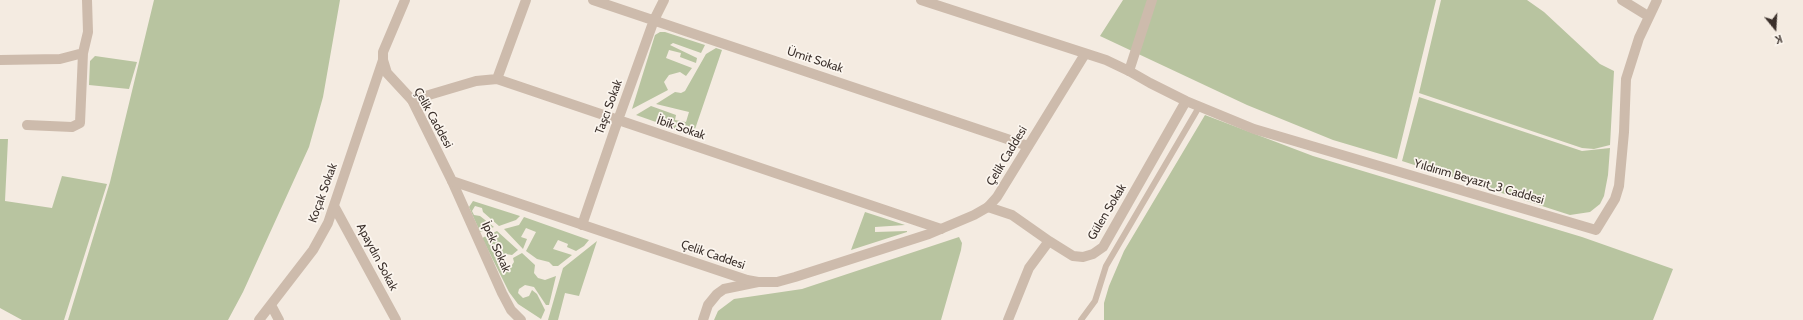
<!DOCTYPE html>
<html>
<head>
<meta charset="utf-8">
<style>
	body { margin:0 }
	#map { position:relative; width:1803px; height:320px; overflow:hidden; background:#f4ebe1; font-family:Cabin,sans-serif }
	canvas { display:block }
	.north { position:absolute; left:1755px; top:8px; width:40px; height:40px; -webkit-text-stroke:3px #fbf5ee; paint-order:stroke; rotate:162deg; font-size:11px; font-weight:700; line-height:16px; text-align:center; color:#3b302b }
	.north::after { content:''; display:block; margin:auto; width:14px; height:18px; background:#3b302b; clip-path:polygon(50% 0,100% 100%,50% 72%,0 100%) }
</style>
</head>
<body>
<div id="map">
<canvas width="1803" height="320"></canvas>
<div class="north">K</div>
</div>
<script>
const ctx = document.querySelector('canvas').getContext('2d');
ctx.lineJoin = 'round';
function paint(path, color) { ctx.fillStyle = color; ctx.fill(path, 'evenodd'); }
const toPath = rows => new Path2D(rows.map(r => 'M' + r).join(''));
function trace(path, color, width, dash) { ctx.strokeStyle = color; ctx.lineWidth = width; ctx.lineCap = dash ? 'butt' : 'round'; ctx.setLineDash(dash || []); ctx.stroke(path); }
function drawText(font, color, halo, rows, align = 'center') {
  ctx.font = font + ' Cabin,sans-serif'; ctx.lineWidth = 3.5; ctx.setLineDash([]); ctx.textBaseline = 'middle'; ctx.strokeStyle = halo; ctx.fillStyle = color; for (const [text, x, y, turn = 0] of rows) {
    ctx.save(); ctx.translate(x, y); ctx.rotate((+turn || 0) * Math.PI / 180); ctx.textAlign = isNaN(turn) ? turn : align; if (halo) ctx.strokeText(text, 0, 0); ctx.fillText(text, 0, 0); ctx.restore();
  }
}
paint(toPath([
	[154,0,340,0,323,97,309,147,243,292,228,320,68,320,110,182],
	[1123,0,1436,0,1397,159,1333,140,1247,105,1100,36],
	[1441,0,1527,0,1544,12,1600,64,1614,71,1610,145,1594,149,1582,148,1419,93],
	[660,32,665,32,705,45,701,53,673,43,670,45,697,58,696,63,680,57,681,53,669,50,666,58,692,68,686,76,680,72,669,75,664,82,668,90,632,109,655,35],
	[716,48,722,50,693,135,636,115,651,106,676,115,675,120,686,122,689,112,656,104,675,92,681,93,685,91,706,54],
	[95,56,137,62,129,89,89,85,90,61],
	[1419,97,1582,151,1610,148,1608,175,1604,196,1600,204,1590,212,1570,215,1402,161],
	[1205,115,1313,156,1582,237,1673,269,1653,320,1104,320,1104,303,1109,286,1124,251],
	[0,139,8,139,5,201,52,208,62,176,107,184,64,320,22,320,0,308],
	[473,201,520,216,516,220,499,226,483,212,482,208,475,206,472,211,474,215,480,216,494,227,480,232,469,207],
	[865,212,905,225,875,227,875,232,907,231,907,232,851,250],
	[524,217,589,240,584,246,576,251,567,247,568,244,558,240,553,249,572,255,558,266,553,266,549,262,537,259,526,251,536,232,526,228,521,237,527,239,523,249,504,229,519,225],
	[497,231,518,250,512,255,506,254,500,257,503,265,507,267,512,265,514,262,513,258,522,253,535,265,534,273,538,278,545,280,556,276,549,305,546,305,534,287,525,285,519,289,518,293,523,298,529,296,532,290,537,294,545,310,541,319,518,304,509,292,482,238],
	[959,237,962,243,961,250,941,320,714,320,718,311,734,299,802,289],
	[597,241,579,296,565,293,558,320,548,320,563,268]
]), '#b8c4a0');
trace(toPath([
	[1081,320,1095,301,1106,266,1199,107]
]), '#cdbbac', 6);
trace(toPath([
	[593,0,1028,146],
	[1152,0,1129,71,1150,83,1186,101,1254,129,1596,230,1615,199,1619,186,1624,132,1626,79,1639,38,1657,0],
	[1622,0,1648,16],
	[0,60,60,59,83,53],
	[497,79,526,0],
	[412,100,476,81,497,79,941,229],
	[27,125,72,127,80,123,83,53,88,32,87,0],
	[452,181,502,293,511,310,521,320],
	[334,206,396,320],
	[988,207,1012,215,1049,241],
	[582,225,618,120,654,20,664,0],
	[271,305,279,320],
	[259,320,313,250,328,223,383,60],
	[703,320,708,305,717,294,724,289,758,282],
	[1008,320,1029,268,1049,241,1073,256,1083,257,1093,254,1103,247,1186,101]
]), '#cdbbac', 10);
trace(toPath([
	[405,0,383,52,383,60,387,73,412,100,452,181,747,280,758,282,777,282,795,277,929,234,974,215,988,207,997,197,1085,54],
	[921,0,1106,60,1129,71]
]), '#cdbbac', 10);
drawText('12px', '#3b302b', '#fbf5ee', [
	["Ümit Sokak",815,60,18],
	["Taşcı Sokak",609,107,-70],
	["Çelik Caddesi",433,118,61],
	["İbik Sokak",681,128,19],
	["Çelik Caddesi",1007,156,-59],
	["Yıldırım Beyazıt_3 Caddesi",1479,182,16],
	["Koçak Sokak",323,193,-70],
	["Gülen Sokak",1107,212,-59],
	["İpek Sokak",496,247,66],
	["Çelik Caddesi",713,255,19],
	["Apaydın Sokak",377,257,62]
]);
</script>
</body>
</html>
